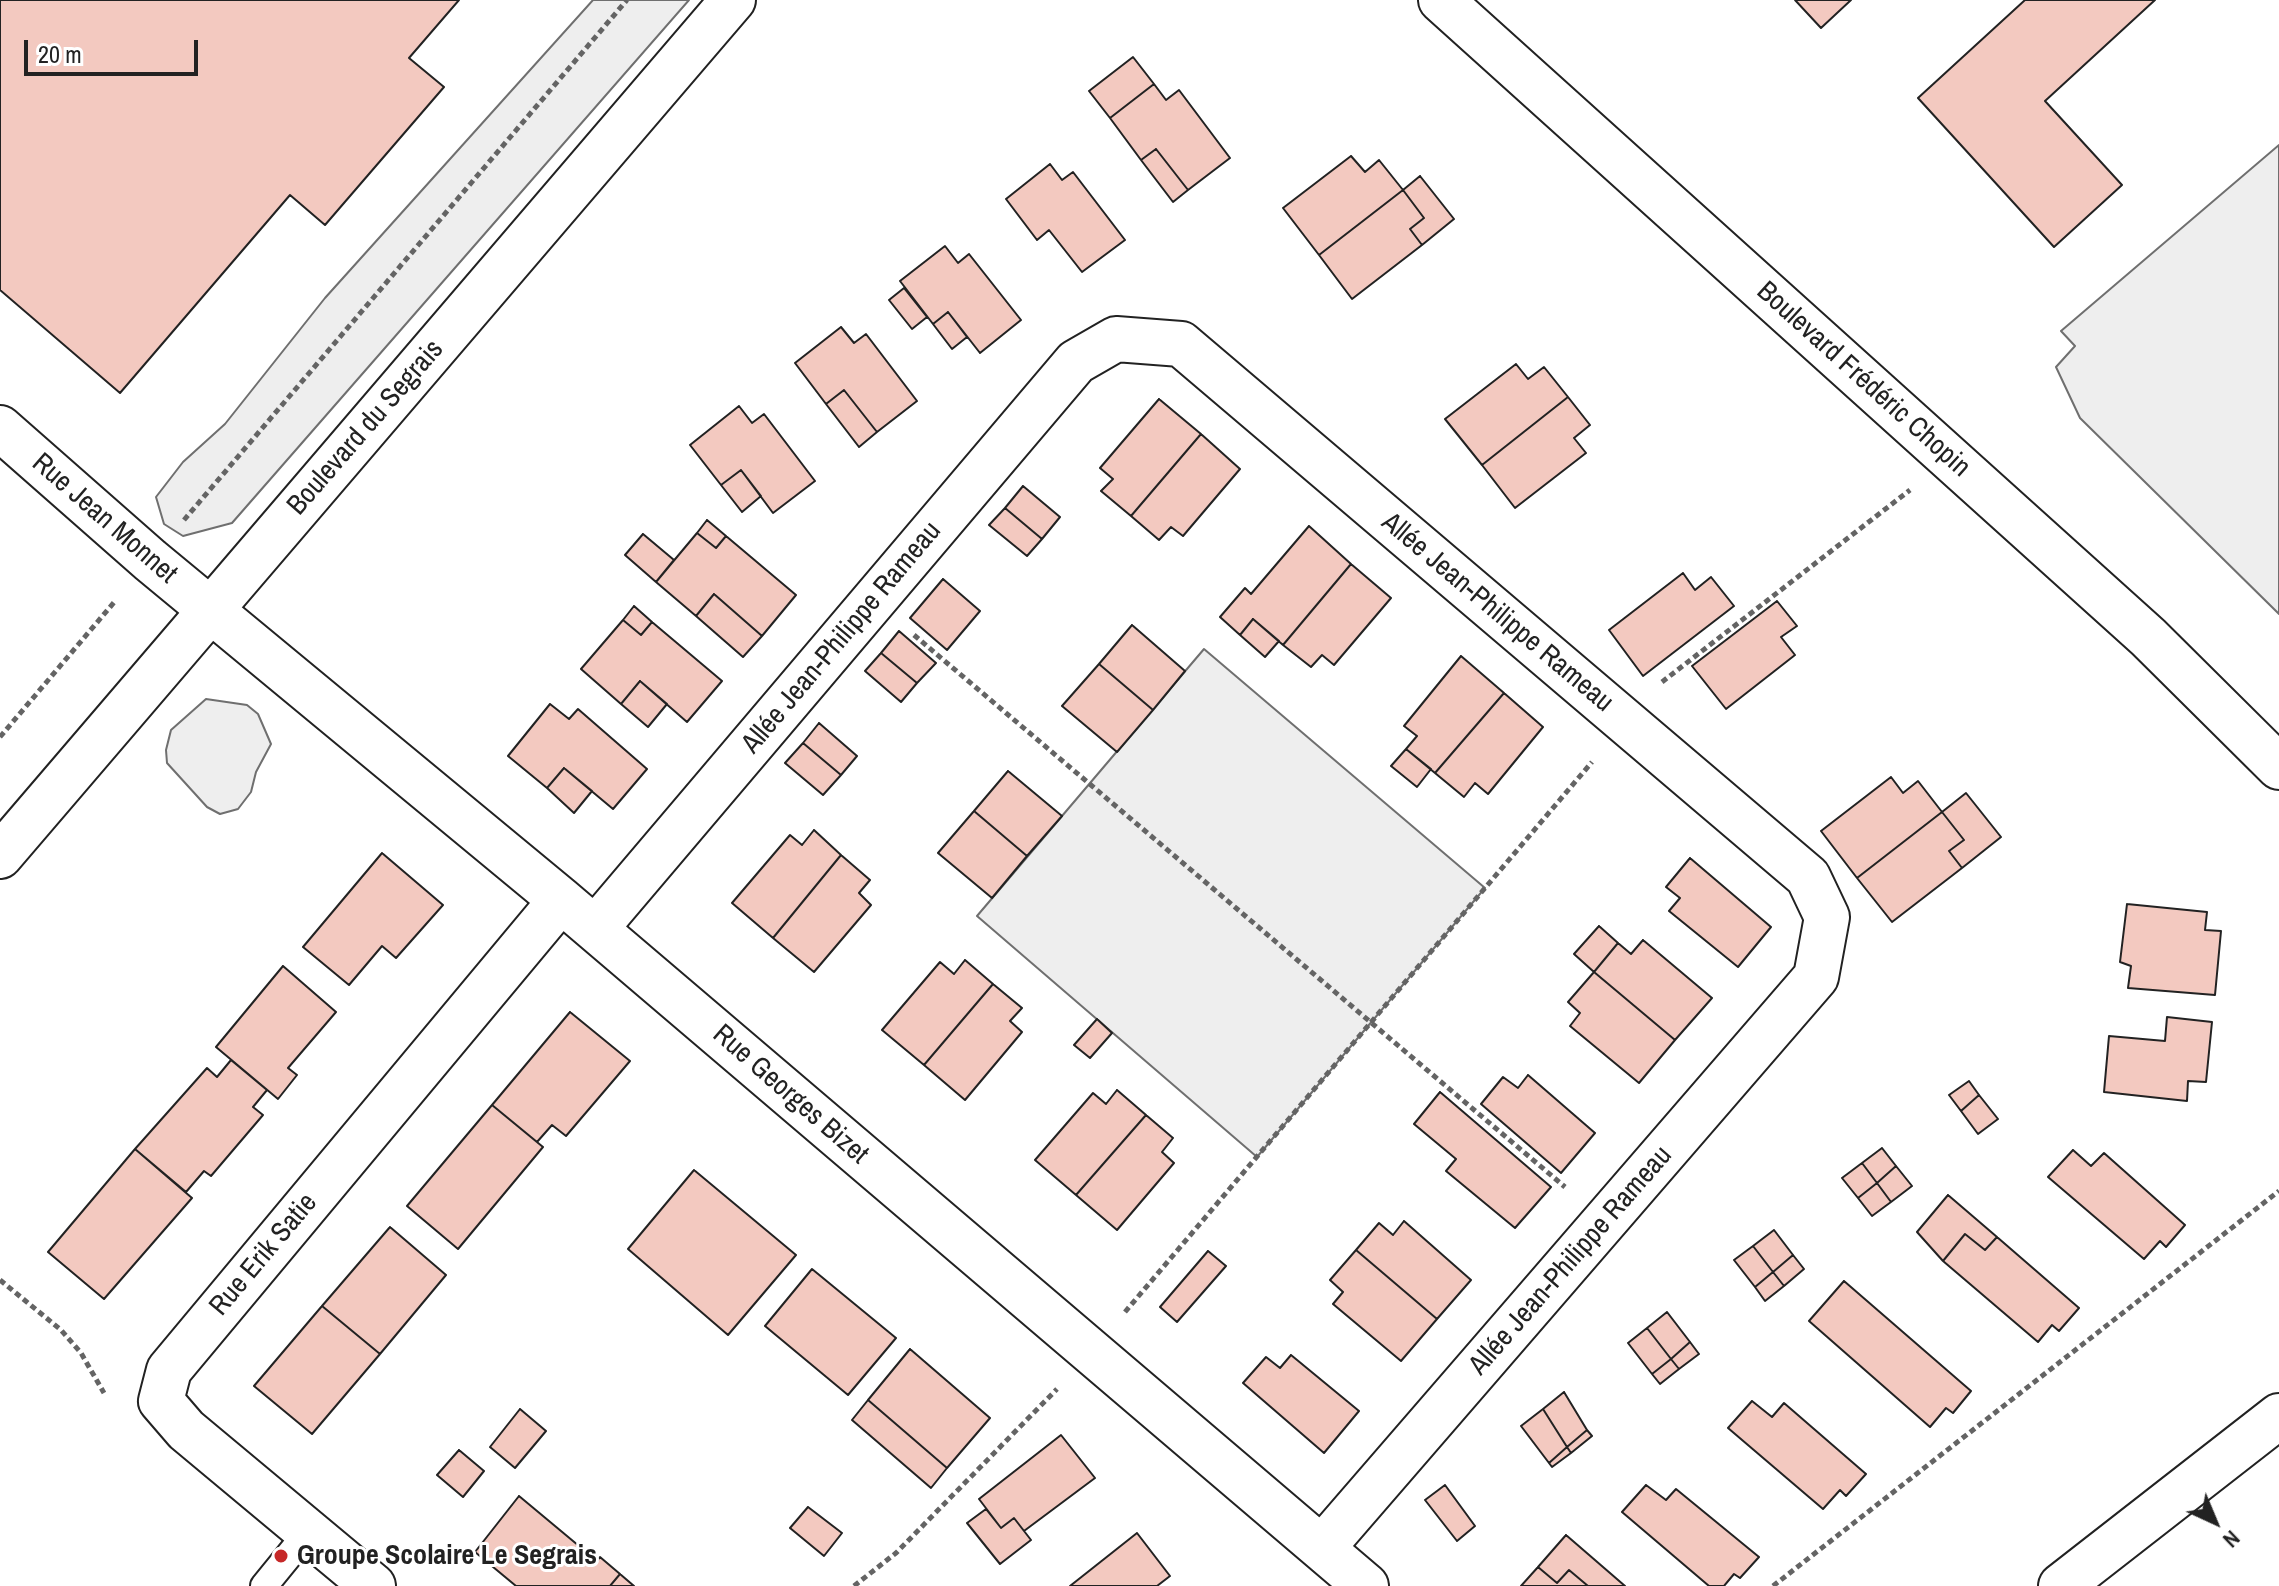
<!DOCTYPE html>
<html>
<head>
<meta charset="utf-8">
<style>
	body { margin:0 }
	#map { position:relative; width:2279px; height:1586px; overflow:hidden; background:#fff; font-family:"Archivo Narrow",sans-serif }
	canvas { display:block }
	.north { position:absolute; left:2175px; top:1482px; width:80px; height:80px; -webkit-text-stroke:6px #fff; paint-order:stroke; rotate:136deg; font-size:22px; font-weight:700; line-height:32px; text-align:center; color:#222 }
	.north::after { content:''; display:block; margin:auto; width:28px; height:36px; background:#222; clip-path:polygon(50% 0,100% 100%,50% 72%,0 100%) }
	.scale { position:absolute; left:24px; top:40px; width:174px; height:36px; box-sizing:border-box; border:4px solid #222; border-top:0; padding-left:10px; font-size:24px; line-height:28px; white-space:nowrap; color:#222; -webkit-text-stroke:6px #fff; paint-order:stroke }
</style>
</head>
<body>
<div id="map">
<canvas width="2279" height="1586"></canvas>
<div class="north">N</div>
<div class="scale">20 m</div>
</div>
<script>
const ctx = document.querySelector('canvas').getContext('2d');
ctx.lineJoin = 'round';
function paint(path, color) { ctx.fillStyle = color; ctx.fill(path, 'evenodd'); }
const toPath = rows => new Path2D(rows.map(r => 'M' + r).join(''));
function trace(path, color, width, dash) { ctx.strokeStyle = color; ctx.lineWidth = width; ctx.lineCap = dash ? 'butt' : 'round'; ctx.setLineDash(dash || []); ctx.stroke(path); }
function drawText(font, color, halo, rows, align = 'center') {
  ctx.font = font + ' "Archivo Narrow",sans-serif'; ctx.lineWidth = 6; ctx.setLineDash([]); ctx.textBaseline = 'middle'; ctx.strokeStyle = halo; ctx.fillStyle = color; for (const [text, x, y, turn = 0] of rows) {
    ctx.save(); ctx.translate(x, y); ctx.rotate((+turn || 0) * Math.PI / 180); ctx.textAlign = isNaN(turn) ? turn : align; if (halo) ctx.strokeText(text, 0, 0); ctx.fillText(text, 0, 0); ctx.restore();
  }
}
const green = toPath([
	[593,0,689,0,232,523,183,536,164,524,156,497,183,462,225,424,325,298,593,0],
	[2279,145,2279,614,2080,418,2056,367,2075,346,2061,331,2279,145],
	[1204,649,1485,888,1257,1157,977,916,1204,649],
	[206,699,247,705,258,714,271,744,256,772,251,792,238,809,220,814,207,807,167,763,166,750,171,730,206,699]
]);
paint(green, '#eee');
trace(green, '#6f6f6f', 2);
const building = toPath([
	[0,0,459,0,409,58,444,87,325,225,290,195,120,393,0,290,0,0],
	[1795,0,1851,0,1821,28,1795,0],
	[2025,0,2155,0,2045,101,2122,185,2054,247,1918,98,2025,0],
	[1133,57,1154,84,1110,118,1089,91,1133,57],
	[1154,84,1166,100,1179,90,1230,158,1188,190,1156,149,1141,160,1110,118,1154,84],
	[1156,149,1188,190,1173,202,1141,160,1156,149],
	[1351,156,1365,172,1379,160,1403,190,1319,255,1283,208,1351,156],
	[1050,164,1062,180,1073,172,1125,240,1082,272,1049,230,1037,240,1006,199,1050,164],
	[1420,176,1454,219,1422,245,1410,229,1424,218,1403,190,1420,176],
	[1403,190,1424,218,1410,229,1422,245,1352,299,1319,255,1403,190],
	[945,246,958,263,969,254,1021,320,980,353,948,312,933,324,900,281,945,246],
	[904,288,927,317,912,329,889,300,904,288],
	[948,312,967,337,952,349,933,324,948,312],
	[841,327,854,343,866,334,917,401,877,432,844,390,826,404,795,363,841,327],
	[1516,364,1528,379,1544,367,1568,397,1482,465,1445,419,1516,364],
	[844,390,877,432,859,447,826,404,844,390],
	[1568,397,1590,425,1574,438,1586,453,1515,508,1482,465,1568,397],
	[1159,399,1201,434,1131,516,1101,491,1113,479,1100,468,1159,399],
	[739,406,752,423,764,414,815,481,773,513,741,470,721,485,690,445,739,406],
	[1201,434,1240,469,1183,536,1171,527,1159,540,1131,516,1201,434],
	[741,470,761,496,742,512,721,485,741,470],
	[1023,486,1060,517,1042,539,1005,508,1023,486],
	[1005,508,1042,539,1027,556,989,525,1005,508],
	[707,520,726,536,716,548,697,533,707,520],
	[1309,526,1351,564,1283,645,1253,619,1240,635,1220,617,1245,588,1251,594,1309,526],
	[697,533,716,548,726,536,796,595,762,636,714,594,696,616,656,582,697,533],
	[643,534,674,560,656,582,625,555,643,534],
	[1351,564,1391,598,1334,665,1322,655,1311,667,1283,645,1351,564],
	[1683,573,1695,590,1711,577,1734,606,1643,676,1609,630,1683,573],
	[943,579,980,611,947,650,910,618,943,579],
	[714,594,762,636,743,657,696,616,714,594],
	[1777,601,1797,626,1781,637,1795,655,1726,709,1692,666,1777,601],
	[634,606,652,622,641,635,623,620,634,606],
	[1253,619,1279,641,1265,657,1240,635,1253,619],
	[623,620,641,635,652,622,722,681,687,722,640,681,621,704,581,669,623,620],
	[1132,625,1185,671,1153,710,1099,664,1132,625],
	[899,631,936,663,917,683,881,653,899,631],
	[881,653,917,683,901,702,865,671,881,653],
	[1461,656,1504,693,1435,773,1406,749,1417,736,1404,726,1461,656],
	[1099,664,1153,710,1117,752,1062,706,1099,664],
	[640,681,667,704,648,727,621,704,640,681],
	[1504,693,1543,727,1488,794,1475,783,1464,797,1435,773,1504,693],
	[550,704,569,719,578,709,647,769,613,809,564,768,547,788,508,756,550,704],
	[819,723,857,756,841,775,803,743,819,723],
	[803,743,841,775,823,795,785,763,803,743],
	[1406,749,1431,769,1417,787,1391,766,1406,749],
	[564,768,592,791,574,813,547,788,564,768],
	[1008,771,1062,816,1027,856,974,811,1008,771],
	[1891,777,1903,793,1918,781,1942,812,1857,878,1821,831,1891,777],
	[1966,793,2001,837,1962,868,1949,851,1964,840,1942,812,1966,793],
	[974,811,1027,856,992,898,938,853,974,811],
	[1942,812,1964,840,1949,851,1962,868,1892,922,1857,878,1942,812],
	[814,830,841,855,773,938,732,903,790,835,802,845,814,830],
	[382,853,443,905,396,958,382,946,349,985,303,947,382,853],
	[841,855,870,880,859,893,871,905,814,972,773,938,841,855],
	[1690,858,1771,927,1738,967,1669,911,1680,898,1666,887,1690,858],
	[2127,904,2207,912,2205,930,2221,931,2215,995,2128,988,2131,966,2120,962,2127,904],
	[1599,926,1618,943,1594,972,1574,954,1599,926],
	[1643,940,1712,998,1675,1040,1594,972,1618,943,1631,954,1643,940],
	[965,960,993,984,924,1065,882,1030,940,962,954,974,965,960],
	[283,966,336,1012,288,1068,297,1075,278,1099,216,1047,283,966],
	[1594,972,1675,1040,1639,1083,1570,1026,1580,1013,1568,1002,1594,972],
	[993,984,1022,1008,1010,1021,1022,1032,965,1100,924,1065,993,984],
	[570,1012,630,1061,566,1136,552,1125,537,1142,492,1105,570,1012],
	[2167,1017,2212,1022,2206,1082,2188,1081,2187,1101,2104,1092,2109,1036,2165,1041,2167,1017],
	[1097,1019,1112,1033,1090,1058,1074,1045,1097,1019],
	[231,1060,267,1090,253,1107,263,1115,211,1176,204,1171,186,1192,135,1149,207,1068,217,1077,231,1060],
	[1528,1075,1595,1133,1561,1173,1481,1104,1503,1077,1518,1088,1528,1075],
	[1969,1081,1979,1095,1961,1111,1949,1095,1969,1081],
	[1117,1090,1146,1115,1076,1195,1035,1160,1093,1093,1106,1104,1117,1090],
	[1440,1092,1551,1187,1515,1228,1446,1171,1456,1159,1414,1124,1440,1092],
	[1979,1095,1998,1119,1978,1134,1961,1111,1979,1095],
	[492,1105,543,1147,458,1249,407,1206,492,1105],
	[1146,1115,1173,1138,1162,1152,1174,1163,1117,1230,1076,1195,1146,1115],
	[1882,1148,1896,1166,1877,1183,1862,1163,1882,1148],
	[135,1149,192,1198,104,1299,48,1252,135,1149],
	[2073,1150,2091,1166,2104,1153,2185,1225,2166,1247,2160,1241,2144,1259,2048,1177,2073,1150],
	[1862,1163,1877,1183,1858,1198,1842,1178,1862,1163],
	[1896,1166,1912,1186,1891,1202,1877,1183,1896,1166],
	[694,1170,796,1255,728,1335,628,1249,694,1170],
	[1877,1183,1891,1202,1872,1216,1858,1198,1877,1183],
	[1948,1195,1997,1237,1985,1250,1965,1234,1943,1261,1917,1232,1948,1195],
	[1404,1221,1471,1280,1437,1319,1356,1250,1379,1223,1393,1235,1404,1221],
	[390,1227,446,1275,380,1354,322,1306,390,1227],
	[1774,1230,1793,1255,1773,1272,1753,1246,1774,1230],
	[1965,1234,1985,1250,1997,1237,2079,1308,2059,1331,2052,1325,2038,1342,1943,1261,1965,1234],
	[1753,1246,1773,1272,1755,1287,1734,1260,1753,1246],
	[1356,1250,1437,1319,1401,1361,1333,1304,1343,1292,1330,1280,1356,1250],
	[1208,1251,1226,1266,1177,1322,1160,1307,1208,1251],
	[1793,1255,1804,1269,1784,1286,1773,1272,1793,1255],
	[812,1269,896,1338,848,1395,765,1326,812,1269],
	[1773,1272,1784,1286,1765,1301,1755,1287,1773,1272],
	[1844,1281,1971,1391,1953,1413,1946,1408,1930,1427,1809,1321,1844,1281],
	[322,1306,380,1354,312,1434,254,1386,322,1306],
	[1667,1312,1690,1342,1671,1359,1647,1328,1667,1312],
	[1647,1328,1671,1359,1652,1374,1628,1343,1647,1328],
	[1690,1342,1699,1354,1679,1369,1671,1359,1690,1342],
	[910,1349,990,1418,947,1468,868,1400,910,1349],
	[1291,1355,1359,1411,1324,1453,1243,1383,1266,1357,1280,1368,1291,1355],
	[1671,1359,1679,1369,1660,1384,1652,1374,1671,1359],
	[1564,1392,1587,1430,1567,1447,1543,1409,1564,1392],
	[868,1400,947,1468,931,1488,852,1420,868,1400],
	[1752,1401,1772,1417,1784,1403,1866,1474,1846,1496,1840,1490,1823,1509,1728,1428,1752,1401],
	[520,1409,546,1431,515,1468,490,1447,520,1409],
	[1543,1409,1567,1447,1549,1463,1521,1426,1543,1409],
	[1587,1430,1592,1436,1571,1453,1567,1447,1587,1430],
	[1061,1435,1095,1478,1024,1531,1014,1518,1001,1528,979,1499,1061,1435],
	[1567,1447,1571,1453,1552,1467,1549,1463,1567,1447],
	[459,1450,484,1471,463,1497,437,1475,459,1450],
	[1445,1485,1475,1526,1457,1541,1425,1500,1445,1485],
	[1646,1485,1666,1500,1676,1489,1759,1557,1740,1578,1734,1574,1724,1586,1709,1586,1622,1512,1646,1485],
	[519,1496,597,1561,600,1557,620,1574,610,1586,516,1586,475,1552,519,1496],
	[808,1507,842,1533,824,1556,790,1528,808,1507],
	[986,1509,1001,1528,1014,1518,1031,1540,1000,1564,967,1523,986,1509],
	[1137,1533,1170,1576,1157,1586,1070,1586,1137,1533],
	[1566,1535,1625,1586,1588,1586,1569,1570,1557,1583,1538,1567,1566,1535],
	[1538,1567,1557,1583,1569,1570,1588,1586,1521,1586,1538,1567],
	[620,1574,634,1586,610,1586,620,1574]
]);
paint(building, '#f3c9c0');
trace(building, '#222', 2);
const lane = toPath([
	[264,1586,308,1532]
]);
const street = toPath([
	[1441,0,2148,637,2279,767],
	[0,428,150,560,561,900,1366,1586],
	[595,929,1076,362,1116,339,1181,344,1808,877,1827,917,1816,977,1322,1548],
	[373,1586,186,1430,161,1401,169,1370,561,900],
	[2061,1586,2279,1416]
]);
const secondary = toPath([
	[0,856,733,0]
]);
trace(lane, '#222', 30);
trace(street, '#222', 48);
trace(secondary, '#222', 48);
trace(toPath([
	[184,520,627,0],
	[914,635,1565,1187],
	[1662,682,1910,490],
	[0,737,116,600],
	[0,1280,61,1330,81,1353,104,1393],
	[1125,1312,1592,762],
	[854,1586,896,1553,1057,1389],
	[1773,1586,2279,1191]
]), '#646464', 5, [6, 4]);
trace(lane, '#fff', 26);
trace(street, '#fff', 44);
trace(secondary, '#fff', 44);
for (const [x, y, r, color] of [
	[281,1556,8,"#c62828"]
]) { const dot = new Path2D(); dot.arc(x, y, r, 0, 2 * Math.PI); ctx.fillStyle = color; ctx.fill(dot); trace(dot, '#fff', 3); }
drawText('28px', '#222', '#fff', [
	["Boulevard Frédéric Chopin",1863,380,42],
	["Boulevard du Segrais",366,428,-49],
	["Rue Jean Monnet",104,519,41],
	["Allée Jean-Philippe Rameau",1497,613,40],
	["Allée Jean-Philippe Rameau",842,638,-50],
	["Rue Georges Bizet",790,1095,41],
	["Rue Erik Satie",264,1255,-50],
	["Allée Jean-Philippe Rameau",1571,1261,-49]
]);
drawText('bold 28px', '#222', '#fff', [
	["Groupe Scolaire Le Segrais",297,1556]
], 'left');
</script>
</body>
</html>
